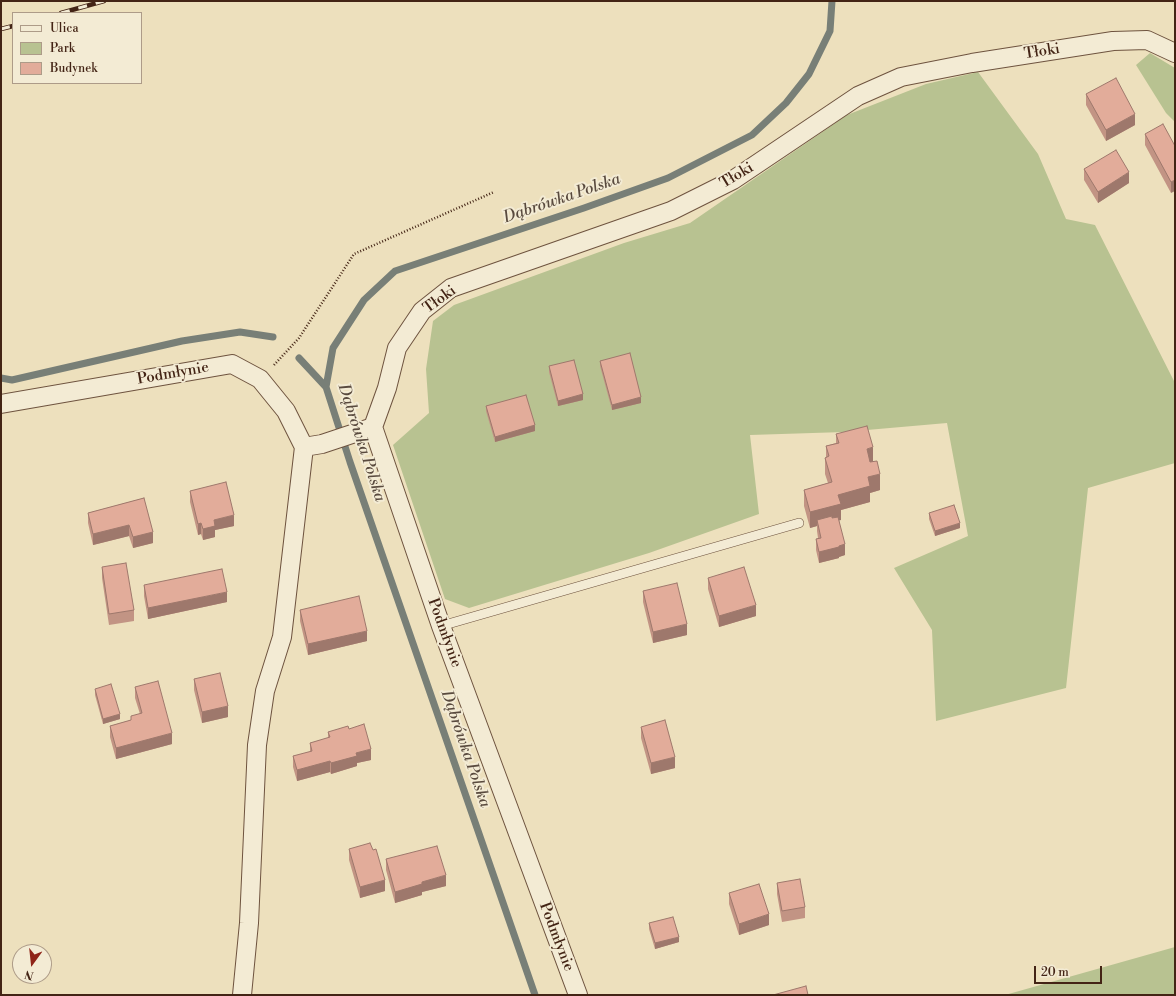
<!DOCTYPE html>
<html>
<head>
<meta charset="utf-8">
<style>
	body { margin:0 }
	#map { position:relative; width:1176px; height:996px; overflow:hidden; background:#ede0bd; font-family:"Libre Bodoni",serif }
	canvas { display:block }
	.frame { position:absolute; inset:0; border:2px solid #432415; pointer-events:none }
	.legend { position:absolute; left:12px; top:12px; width:130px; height:72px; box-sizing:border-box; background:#f3ebd4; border:1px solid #ad9b88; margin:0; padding:5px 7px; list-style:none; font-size:12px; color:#432415 }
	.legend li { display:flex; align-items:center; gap:8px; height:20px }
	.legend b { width:20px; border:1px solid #ad9b88 }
	.north { position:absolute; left:12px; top:944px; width:40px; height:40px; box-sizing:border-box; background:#f3ebd4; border:1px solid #ad9b88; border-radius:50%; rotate:195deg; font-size:11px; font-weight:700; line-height:16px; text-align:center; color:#432415 }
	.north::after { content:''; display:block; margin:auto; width:14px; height:18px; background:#8f2418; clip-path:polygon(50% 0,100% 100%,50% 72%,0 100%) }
	.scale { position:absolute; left:1034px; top:966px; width:68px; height:18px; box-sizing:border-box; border:2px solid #432415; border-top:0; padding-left:5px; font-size:12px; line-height:14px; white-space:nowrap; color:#432415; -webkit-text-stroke:3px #f3ebd4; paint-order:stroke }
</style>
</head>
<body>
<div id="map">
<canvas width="1176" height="996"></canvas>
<div class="frame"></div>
<ul class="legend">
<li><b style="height:5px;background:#f3ebd4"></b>Ulica</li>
<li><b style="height:11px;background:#b8c291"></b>Park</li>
<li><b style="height:11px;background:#e2ac9a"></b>Budynek</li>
</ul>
<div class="north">N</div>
<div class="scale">20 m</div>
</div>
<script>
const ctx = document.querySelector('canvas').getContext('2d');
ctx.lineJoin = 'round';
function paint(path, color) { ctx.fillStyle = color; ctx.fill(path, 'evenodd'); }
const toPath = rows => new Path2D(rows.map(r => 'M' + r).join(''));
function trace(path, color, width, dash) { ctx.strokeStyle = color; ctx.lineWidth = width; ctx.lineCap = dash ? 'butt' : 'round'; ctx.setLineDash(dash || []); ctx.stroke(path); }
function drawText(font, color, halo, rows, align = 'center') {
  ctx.font = font + ' "Libre Bodoni",serif'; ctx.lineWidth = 4; ctx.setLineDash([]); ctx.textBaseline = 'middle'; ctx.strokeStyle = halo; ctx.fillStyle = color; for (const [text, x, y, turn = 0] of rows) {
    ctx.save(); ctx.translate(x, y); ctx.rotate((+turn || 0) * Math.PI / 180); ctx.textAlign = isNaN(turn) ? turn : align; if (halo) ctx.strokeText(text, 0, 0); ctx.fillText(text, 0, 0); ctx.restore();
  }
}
paint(toPath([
	[1150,53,1175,68,1175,122,1166,113,1136,65],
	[978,72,1038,154,1066,219,1095,225,1175,383,1175,463,1088,488,1066,688,936,721,932,630,894,568,968,536,947,423,844,432,750,435,759,514,649,553,469,608,445,599,393,445,429,413,426,369,433,321,454,305,624,243,690,223,847,115,926,84],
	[1175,947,1175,995,1005,995]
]), '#b8c291');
trace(toPath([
	[299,358,326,387],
	[1,378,12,380,182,341,240,332,273,337],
	[535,995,350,462,326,387,333,348,364,300,395,271,584,208,668,178,752,135,786,103,809,74,830,31,832,1]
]), '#787f77', 7);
const service = toPath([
	[441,626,799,523]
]);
const minor = toPath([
	[1,404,232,364,260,379,286,411,304,447,322,444,373,427],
	[373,427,387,388,397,348,422,311,451,288,671,211,733,180,858,96,901,77,972,63,1113,41,1147,40,1175,53],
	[373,427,441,626,578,995],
	[242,995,249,923,257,745,265,691,282,637,304,447]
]);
trace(service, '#6e533f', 10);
trace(minor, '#6e533f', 20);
trace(toPath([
	[274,365,299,338,354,254,494,192]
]), '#432415', 2.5, [1, 2]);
trace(service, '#f3ebd4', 9);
trace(minor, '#f3ebd4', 18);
const rail = toPath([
	[61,13,104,1],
	[1,29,13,26]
]);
trace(rail, '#432415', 4.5);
trace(rail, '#f3ebd4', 3, [9]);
paint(toPath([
	[1086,94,1135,125,1106,141,1086,105],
	[1145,134,1175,146,1171,193,1145,145],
	[1084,169,1129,183,1098,203,1084,180],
	[600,361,641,403,612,410,600,366],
	[549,366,583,400,558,406,549,372],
	[486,406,535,431,495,442,486,411],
	[836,434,873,462,880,490,870,493,870,502,841,510,841,520,839,520,845,555,839,557,839,558,819,563,816,550,816,539,818,538,817,531,817,526,810,528,804,506,804,490,828,483,825,474,825,458,826,457,826,446,836,443],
	[190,491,234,526,215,530,215,537,203,540,201,534,198,535,190,502],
	[144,498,153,543,133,548,129,536,93,545,88,523,88,513],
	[929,513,960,528,935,536,929,519],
	[102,567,134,610,134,621,109,625,102,578],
	[708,578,756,616,719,627,708,589],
	[144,585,227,602,148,619,144,596],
	[643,591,687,635,653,643,643,602],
	[300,610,367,641,308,655,300,621],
	[194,679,228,717,202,723,194,690],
	[135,687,172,744,116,759,110,737,110,726,131,720,140,714,135,698],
	[95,689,120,719,103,724,95,695],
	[641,727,675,768,651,774,641,738],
	[349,729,371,760,357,763,357,766,331,774,330,772,297,781,293,767,293,756,310,752,310,743,328,738,328,732],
	[349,849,385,891,360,898,349,860],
	[386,859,446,886,422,892,422,895,395,903,386,870],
	[777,883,805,907,805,918,782,922,777,894],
	[729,893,769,925,739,935,729,904],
	[649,923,679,942,655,949,649,929]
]), '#c29484');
paint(toPath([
	[1135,114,1135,125,1106,141,1106,130],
	[1129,172,1129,183,1098,203,1098,192],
	[1175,180,1175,191,1171,193,1171,182],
	[583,394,583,400,558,406,558,401],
	[641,397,641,403,612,410,612,405],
	[535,425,535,431,495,442,495,437],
	[873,447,873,463,867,465,867,449],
	[880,474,880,490,870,493,870,502,841,510,841,520,818,526,817,520,817,526,810,528,810,512,868,477],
	[234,515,234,526,215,530,215,537,203,540,203,529,214,520],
	[201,523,201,534,198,535,198,524],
	[960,523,960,528,935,536,935,531],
	[129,525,129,536,93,545,93,534],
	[153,532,153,543,133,548,133,537],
	[845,544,845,555,839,557,839,558,819,563,819,552],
	[227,592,227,602,148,619,148,608],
	[756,605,756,616,719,627,719,616],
	[687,624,687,635,653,643,653,632],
	[367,631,367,641,308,655,308,644],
	[228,706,228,717,202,723,202,712],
	[120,714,120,719,103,724,103,719],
	[172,733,172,744,116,759,116,748],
	[371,749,371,760,357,763,357,766,331,774,331,763,356,753],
	[675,757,675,768,651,774,651,763],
	[330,761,330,772,297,781,297,770],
	[446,875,446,886,422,892,422,895,395,903,395,892,422,882],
	[385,880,385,891,360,898,360,887],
	[769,914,769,925,739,935,739,924],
	[679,937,679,942,655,949,655,943]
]), '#9e786c');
const building = toPath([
	[1116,78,1135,114,1106,130,1086,94,1116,78],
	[1163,124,1175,146,1175,180,1171,182,1145,134,1163,124],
	[1116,150,1129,172,1098,192,1084,169,1116,150],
	[630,353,641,397,612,405,600,361,630,353],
	[574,360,583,394,558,401,549,366,574,360],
	[526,395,535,425,495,437,486,406,526,395],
	[867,426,873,447,867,449,870,462,877,461,880,474,868,477,870,486,838,495,841,504,810,512,804,490,832,482,825,458,829,456,826,446,839,443,836,434,867,426],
	[226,482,234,515,214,520,215,526,203,529,201,523,198,524,190,491,226,482],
	[144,498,153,532,133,537,129,525,93,534,88,513,144,498],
	[954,505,960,523,935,531,929,513,954,505],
	[832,516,832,518,838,517,845,544,839,546,839,547,819,552,816,539,821,538,817,520,832,516],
	[126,563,134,610,109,614,102,567,126,563],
	[744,567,756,605,719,616,708,578,744,567],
	[222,569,227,592,148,608,144,585,222,569],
	[677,583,687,624,653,632,643,591,677,583],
	[359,596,367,631,308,644,300,610,359,596],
	[220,673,228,706,202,712,194,679,220,673],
	[158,681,172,733,116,748,110,726,131,720,131,716,142,713,135,687,158,681],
	[111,684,120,714,103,719,95,689,111,684],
	[665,720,675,757,651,763,641,727,665,720],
	[364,724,371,749,356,753,357,756,331,763,330,761,297,770,293,756,312,751,310,743,330,737,328,732,348,726,349,729,364,724],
	[370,843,373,850,376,849,385,880,360,887,349,849,370,843],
	[437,846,446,875,422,882,422,884,395,892,386,859,437,846],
	[800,879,805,907,782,911,777,883,800,879],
	[759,884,769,914,739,924,729,893,759,884],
	[673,917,679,937,655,943,649,923,673,917],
	[806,986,808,995,773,995,806,986]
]);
paint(building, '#e2ac9a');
trace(building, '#9e786c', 1);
drawText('15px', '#432415', '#f3ebd4', [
	["Tłoki",1042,52,-9],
	["Tłoki",737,176,-31],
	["Tłoki",440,300,-36],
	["Podmłynie",173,374,-10],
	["Podmłynie",444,633,70],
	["Podmłynie",556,937,69]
]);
drawText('italic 16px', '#594a3e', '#f3ebd4', [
	["Dąbrówka Polska",562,199,-19],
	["Dąbrówka Polska",361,443,72],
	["Dąbrówka Polska",465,749,71]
]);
</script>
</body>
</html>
